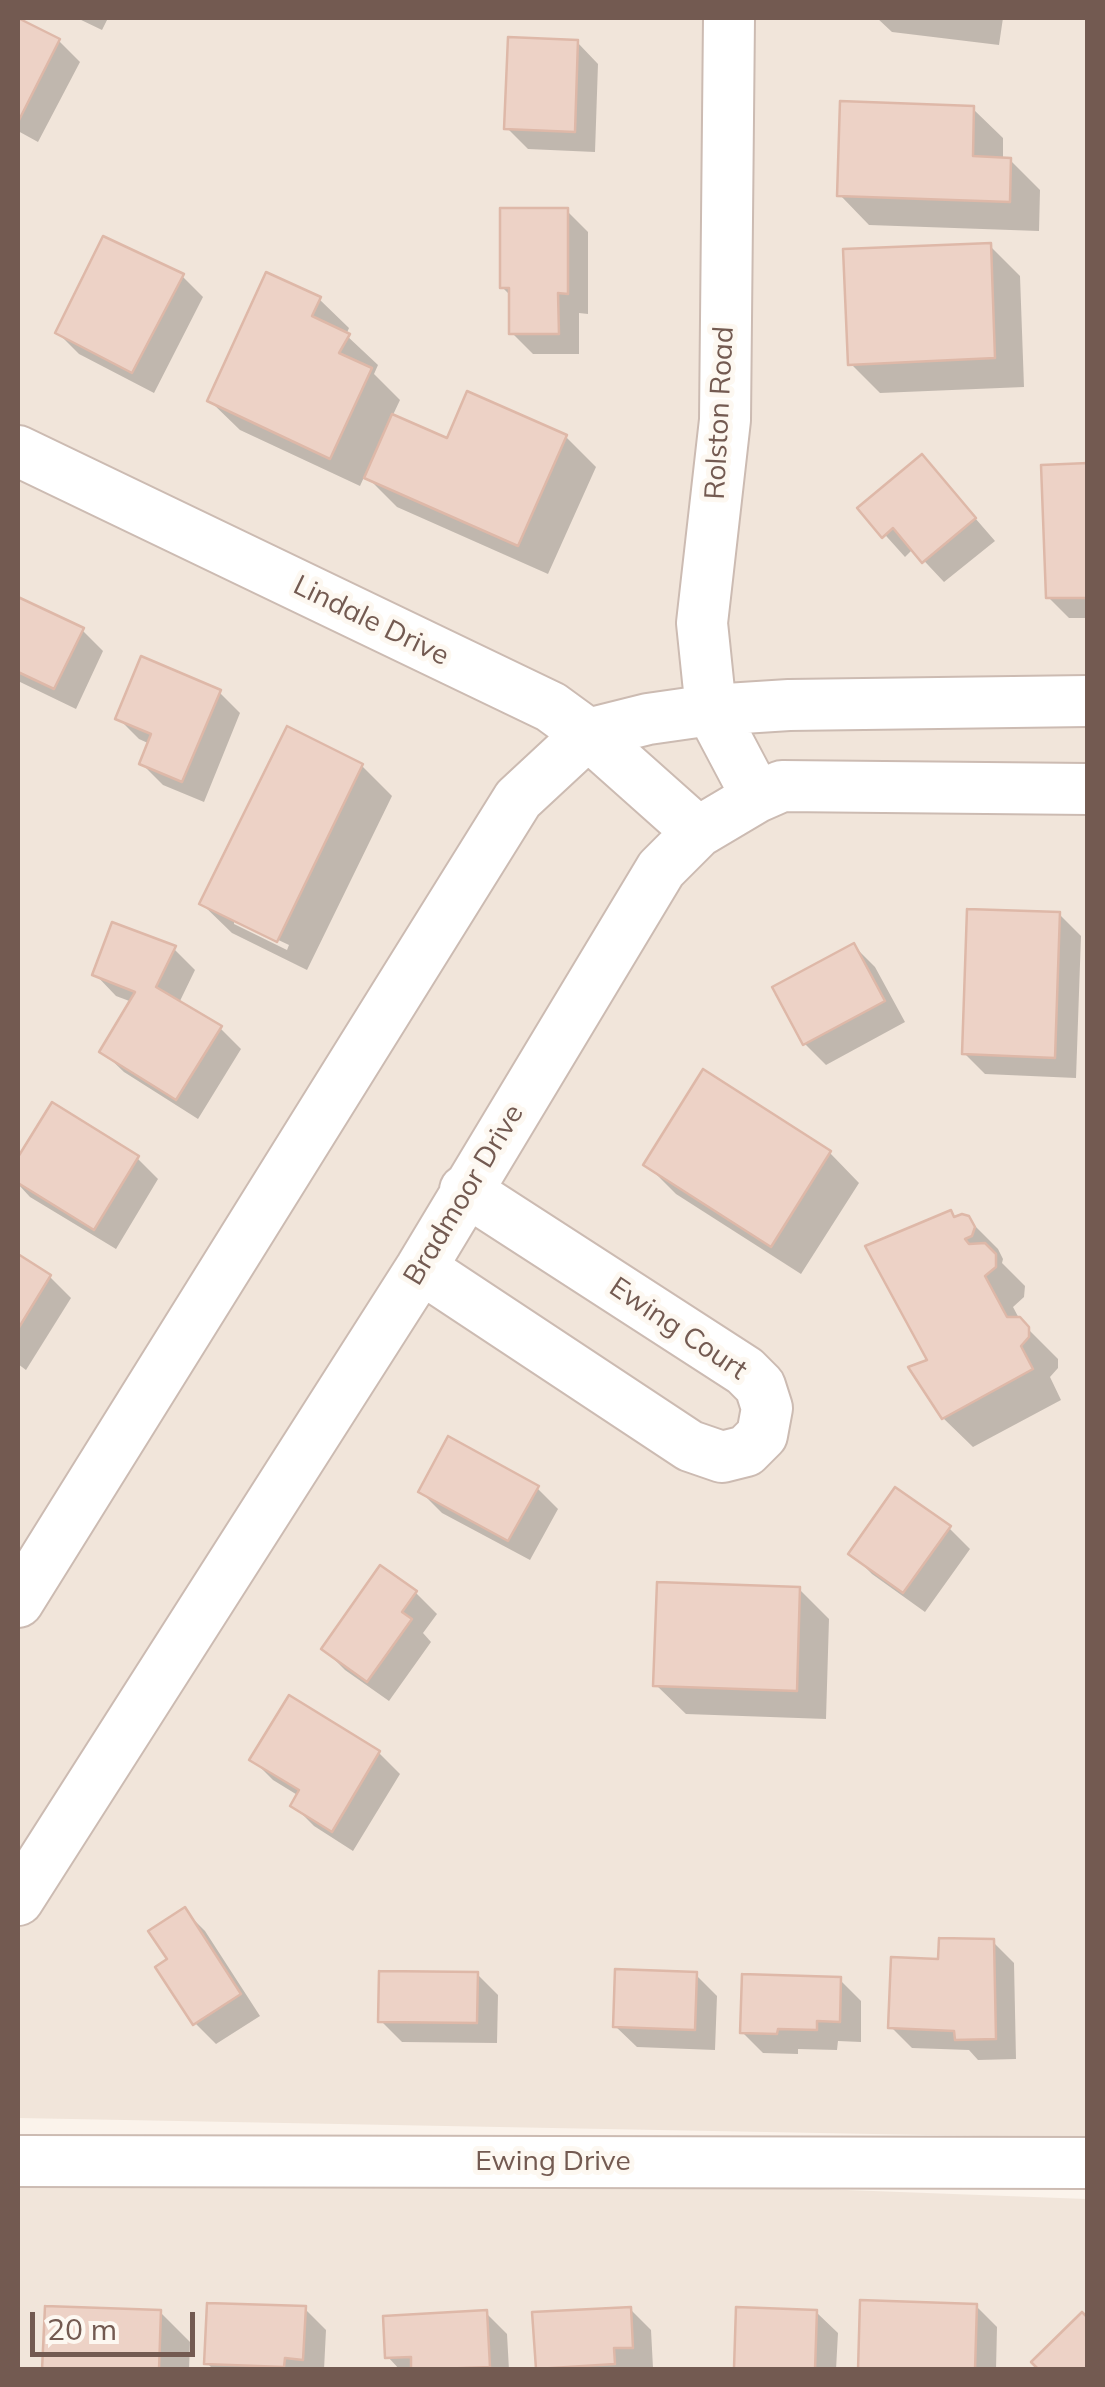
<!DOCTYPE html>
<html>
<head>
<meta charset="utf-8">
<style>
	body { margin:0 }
	#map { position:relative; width:1105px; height:2387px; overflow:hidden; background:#fbf3eb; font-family:Mulish,sans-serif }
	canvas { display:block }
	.frame { position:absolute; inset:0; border:20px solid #735a51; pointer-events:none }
	.scale { position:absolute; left:30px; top:2312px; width:165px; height:45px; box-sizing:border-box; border:5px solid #735a51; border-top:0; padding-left:12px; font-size:30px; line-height:35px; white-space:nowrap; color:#735a51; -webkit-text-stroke:8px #fdf8f1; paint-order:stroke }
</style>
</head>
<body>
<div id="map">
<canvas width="1105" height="2387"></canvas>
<div class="frame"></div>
<div class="scale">20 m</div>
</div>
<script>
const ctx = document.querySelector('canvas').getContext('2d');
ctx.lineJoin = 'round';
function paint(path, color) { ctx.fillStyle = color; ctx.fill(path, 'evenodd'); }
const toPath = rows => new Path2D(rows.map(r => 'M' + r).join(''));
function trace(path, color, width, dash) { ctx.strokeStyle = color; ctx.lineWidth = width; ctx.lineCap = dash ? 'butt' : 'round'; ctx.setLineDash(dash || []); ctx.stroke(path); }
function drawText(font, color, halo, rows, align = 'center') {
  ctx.font = font + ' Mulish,sans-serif'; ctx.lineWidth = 10; ctx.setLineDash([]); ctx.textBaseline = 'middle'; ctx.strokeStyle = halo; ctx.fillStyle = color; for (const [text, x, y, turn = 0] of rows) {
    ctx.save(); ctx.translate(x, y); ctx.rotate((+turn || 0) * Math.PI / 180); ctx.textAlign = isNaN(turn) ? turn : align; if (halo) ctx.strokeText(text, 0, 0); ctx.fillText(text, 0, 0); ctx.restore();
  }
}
paint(toPath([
	[18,18,1087,18,1087,2138,18,2118],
	[18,2159,1087,2199,1087,2369,18,2369]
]), '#f1e5da');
paint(toPath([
	[77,18,108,18,102,30],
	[877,18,1003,18,999,45,892,32],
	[18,20,59,41,80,62,38,142,18,131],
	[577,42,598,64,595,152,528,149,507,128],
	[973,109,1003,138,1003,160,1010,160,1040,190,1039,231,869,225,840,195],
	[567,211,588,232,588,314,579,313,579,354,533,354,512,333,511,296,502,287],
	[990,246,1020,276,1024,387,880,393,850,363],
	[182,276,203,297,154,393,79,354,58,333],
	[319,299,349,328,346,335,378,365,374,374,400,400,392,417,448,441,566,437,596,467,548,574,397,507,365,475,360,486,240,430,210,401],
	[922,457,995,541,944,582,913,549,905,557,861,508],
	[1088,466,1088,618,1069,618,1048,597],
	[18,599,82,630,103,651,76,709,18,681],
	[219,692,240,713,204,802,163,785,142,764,150,744,139,739,118,718],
	[288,730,362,766,392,796,307,970,232,933,202,904],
	[234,919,289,945,287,950,234,924],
	[1059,914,1081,936,1076,1078,985,1074,964,1053],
	[854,946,875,967,905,1022,826,1065,805,1044],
	[174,949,195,970,179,1003,220,1028,241,1049,198,1119,124,1072,102,1051,132,1002,116,996,95,974],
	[52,1106,137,1158,158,1179,116,1249,30,1197,18,1184,18,1162],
	[830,1153,859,1183,801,1274,676,1194,646,1164],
	[967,1218,998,1249,1003,1259,1002,1263,1025,1286,1024,1297,1013,1307,1021,1322,1058,1359,1058,1368,1050,1377,1061,1400,973,1447,943,1418,931,1361,956,1219],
	[18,1257,50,1277,71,1298,26,1370,18,1364],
	[537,1488,558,1509,530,1560,442,1513,421,1492],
	[949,1528,970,1549,925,1612,872,1574,851,1553],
	[380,1569,416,1593,437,1614,423,1633,431,1642,389,1701,345,1670,324,1649],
	[799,1589,829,1619,826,1719,686,1714,656,1685],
	[289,1698,379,1753,400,1774,353,1851,314,1826,293,1805,299,1796,273,1780,252,1759],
	[184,1910,205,1931,260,2016,216,2044,195,2023,171,1959],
	[993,1942,1014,1963,1016,2059,978,2060,969,2050,912,2048,891,2027,941,1962],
	[477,1974,498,1995,497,2043,402,2042,381,2021],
	[696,1975,717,1996,715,2050,637,2047,615,2026],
	[840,1980,861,2001,861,2042,838,2041,837,2050,798,2049,798,2054,763,2053,742,2032],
	[976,2306,997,2327,996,2370,860,2370],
	[305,2309,326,2330,324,2370,214,2370,207,2363],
	[630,2309,651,2330,653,2368,538,2368],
	[160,2312,190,2342,189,2370,45,2370],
	[816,2312,838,2333,836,2370,739,2370,736,2367],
	[486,2313,507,2334,509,2370,400,2370,388,2357]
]), '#0003');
const building = toPath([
	[18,18,60,39,18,122,18,18],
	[508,37,578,40,575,132,504,129,508,37],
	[840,101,974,106,973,156,1011,158,1010,202,837,196,840,101],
	[500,208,568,208,568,294,558,293,559,334,509,334,509,288,500,288,500,208],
	[103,236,184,274,132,373,55,333,103,236],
	[991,243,995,358,848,365,843,249,991,243],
	[266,272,321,297,312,316,350,334,339,353,372,368,330,459,207,401,266,272],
	[467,391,567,435,518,546,364,478,392,414,447,438,467,391],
	[922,454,976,518,922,563,893,528,882,538,857,508,922,454],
	[1088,463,1087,598,1046,598,1041,465,1088,463],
	[18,597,84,628,54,689,18,672,18,597],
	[141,656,221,690,182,782,139,764,151,734,115,719,141,656],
	[287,726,363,764,277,942,199,904,287,726],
	[967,909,1060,912,1055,1058,962,1054,967,909],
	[112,922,176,946,156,987,222,1026,176,1100,99,1052,135,992,92,975,112,922],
	[854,943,885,1001,803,1045,772,987,854,943],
	[703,1069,831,1151,771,1247,643,1165,703,1069],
	[52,1102,139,1156,94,1230,18,1183,18,1157,52,1102],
	[951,1210,954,1217,962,1214,969,1216,975,1227,972,1236,965,1239,969,1244,985,1243,996,1254,996,1267,985,1276,1007,1317,1020,1317,1029,1327,1029,1337,1021,1346,1033,1369,942,1419,908,1367,927,1360,865,1246,951,1210],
	[18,1254,51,1275,18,1329,18,1254],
	[448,1436,539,1486,508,1541,418,1492,448,1436],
	[895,1487,951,1526,903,1593,848,1554,895,1487],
	[380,1565,417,1591,402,1612,412,1619,367,1682,321,1649,380,1565],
	[657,1582,800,1587,797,1691,653,1686,657,1582],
	[289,1695,380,1751,332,1832,290,1806,299,1790,249,1760,289,1695],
	[185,1907,241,1994,193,2025,155,1967,167,1959,148,1931,185,1907],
	[939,1938,994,1939,996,2039,955,2040,954,2031,888,2028,891,1957,938,1959,939,1938],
	[615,1969,697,1972,695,2030,613,2027,615,1969],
	[379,1971,478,1972,477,2023,378,2022,379,1971],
	[742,1974,841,1977,840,2022,817,2021,817,2030,778,2029,777,2034,740,2033,742,1974],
	[860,2300,977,2304,975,2370,858,2370,860,2300],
	[207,2303,306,2306,303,2360,285,2358,284,2367,204,2364,207,2303],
	[45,2306,161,2310,159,2370,42,2370,45,2306],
	[631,2307,633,2348,614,2348,615,2364,536,2369,532,2312,631,2307],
	[736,2307,817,2310,815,2370,734,2368,736,2307],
	[487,2310,490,2367,411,2370,411,2357,385,2358,383,2316,487,2310],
	[1082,2312,1088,2318,1088,2370,1039,2370,1031,2362,1082,2312]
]);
paint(building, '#edd2c6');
trace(building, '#deb8a8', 2.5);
const street = toPath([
	[729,18,725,420,702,623,711,710,757,797],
	[18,451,551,707,588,734,698,832],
	[421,1268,690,1446,722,1457,746,1451,762,1435,767,1408,760,1386,745,1371,465,1190],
	[18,1602,518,799,588,734,648,719,711,710,789,705,1088,701],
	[18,1900,421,1268,661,869,698,832,757,797,782,786,1088,789],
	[18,2161,1088,2163]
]);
trace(street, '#ccbbb2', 54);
trace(street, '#fff', 50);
drawText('28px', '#735a51', '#fdf8f1', [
	["Rolston Road",720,413,-87],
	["Lindale Drive",371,621,26],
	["Bradmoor Drive",464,1195,-59],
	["Ewing Court",678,1329,34],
	["Ewing Drive",553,2162]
]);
</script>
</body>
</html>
